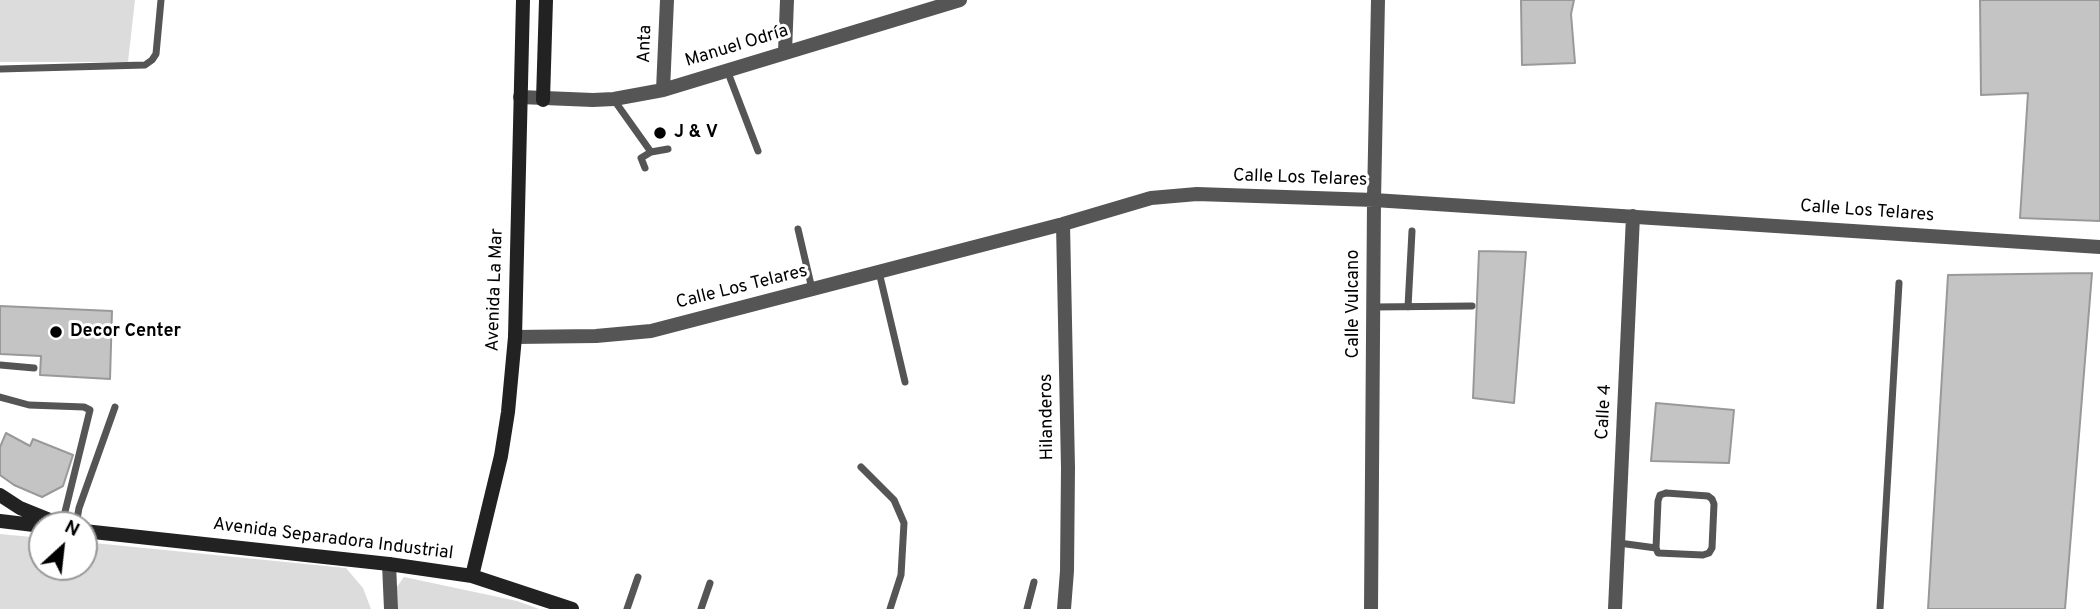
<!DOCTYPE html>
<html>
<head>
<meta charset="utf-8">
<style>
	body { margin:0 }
	#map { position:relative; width:2100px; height:609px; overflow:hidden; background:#fff; font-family:Overpass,sans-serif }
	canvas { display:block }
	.north { position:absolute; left:28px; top:511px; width:70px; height:70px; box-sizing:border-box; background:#fff; border:2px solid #999; border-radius:50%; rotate:27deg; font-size:19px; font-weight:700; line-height:28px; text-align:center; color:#000 }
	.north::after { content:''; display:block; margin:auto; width:24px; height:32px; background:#000; clip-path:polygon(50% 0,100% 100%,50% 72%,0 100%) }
</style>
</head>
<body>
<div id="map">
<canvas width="2100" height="609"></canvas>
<div class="north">N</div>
</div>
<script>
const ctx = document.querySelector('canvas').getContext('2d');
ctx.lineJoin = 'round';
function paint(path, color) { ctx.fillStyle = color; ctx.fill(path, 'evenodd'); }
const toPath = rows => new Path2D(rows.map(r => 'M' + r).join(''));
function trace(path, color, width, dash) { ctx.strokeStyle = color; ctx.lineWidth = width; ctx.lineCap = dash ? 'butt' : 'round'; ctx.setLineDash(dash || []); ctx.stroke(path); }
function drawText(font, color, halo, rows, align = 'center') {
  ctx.font = font + ' Overpass,sans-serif'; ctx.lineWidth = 6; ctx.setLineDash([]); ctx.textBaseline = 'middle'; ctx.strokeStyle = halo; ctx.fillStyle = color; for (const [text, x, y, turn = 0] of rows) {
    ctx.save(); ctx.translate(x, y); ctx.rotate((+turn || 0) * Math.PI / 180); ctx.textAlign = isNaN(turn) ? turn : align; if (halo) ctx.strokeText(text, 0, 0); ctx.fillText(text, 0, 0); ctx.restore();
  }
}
paint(toPath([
	[0,0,135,0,128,62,0,62],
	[0,534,42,538,42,567,84,567,84,542,346,568,363,588,371,609,0,609],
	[404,577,517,601,539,609,394,609,393,592]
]), '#dcdcdc');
const building = toPath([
	[1521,0,1574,0,1571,14,1575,63,1522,65,1521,0],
	[1980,0,2100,0,2100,221,2020,218,2028,93,1981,95,1980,0],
	[1479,251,1526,252,1514,403,1473,398,1479,251],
	[2092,273,2065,609,1928,609,1948,275,2092,273],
	[0,306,112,311,110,379,40,375,41,356,0,354,0,306],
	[1656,403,1734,410,1729,463,1651,461,1656,403],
	[6,433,30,446,33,439,73,455,63,486,42,497,14,485,0,475,0,447,6,433]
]);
paint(building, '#c4c4c4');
trace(building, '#999', 2);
trace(toPath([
	[0,69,145,65,152,60,156,54,161,0],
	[727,70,758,151],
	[614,100,651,152],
	[645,168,641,158,651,152,668,149],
	[798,229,812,289],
	[879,272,905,382],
	[1374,307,1472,306],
	[1408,307,1412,231],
	[0,365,34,368],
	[0,397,29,405,84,407,90,410,62,524],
	[861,467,894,500,904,523,901,575,890,609],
	[1666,493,1708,496,1712,499,1714,504,1712,548,1709,553,1703,555,1658,553,1656,548,1658,501,1660,495,1666,493],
	[76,525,79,508,115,407],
	[1619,543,1656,548],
	[627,609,638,577],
	[701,609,710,583],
	[1027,609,1034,582],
	[1880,609,1899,283]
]), '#555', 7);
trace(toPath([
	[785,52,787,0],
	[663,90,667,0],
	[520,97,593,100,614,99,663,90,960,0],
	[1063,224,1068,468,1067,571,1064,609],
	[515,337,596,336,651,331,1063,224,1151,198,1197,194,1374,200,2100,247],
	[389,564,391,609],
	[1371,609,1374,200,1378,0],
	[1615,609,1633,216]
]), '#555', 14);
trace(toPath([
	[543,100,546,0],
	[0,495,20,508,62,525],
	[0,521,42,526],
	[84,531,389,564,472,576,572,609],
	[472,576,501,456,508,412,515,337,523,0]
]), '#222', 14);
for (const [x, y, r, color] of [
	[660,133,7,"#000"],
	[56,332,7,"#000"]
]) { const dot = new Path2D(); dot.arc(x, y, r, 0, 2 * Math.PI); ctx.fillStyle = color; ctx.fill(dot); trace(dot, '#fff', 2.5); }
drawText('18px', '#000', '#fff', [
	["Anta",646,44,-88],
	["Manuel Odría",737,47,-17],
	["Calle Los Telares",1300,179,2],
	["Calle Los Telares",1867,212,4],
	["Calle Los Telares",742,288,-14],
	["Avenida La Mar",496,290,-88],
	["Calle Vulcano",1354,304,-90],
	["Calle 4",1605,412,-87],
	["Hilanderos",1048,417,-91],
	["Avenida Separadora Industrial",333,540,7]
]);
drawText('bold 18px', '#000', '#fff', [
	["J & V",674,133],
	["Decor Center",70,332]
], 'left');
</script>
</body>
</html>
